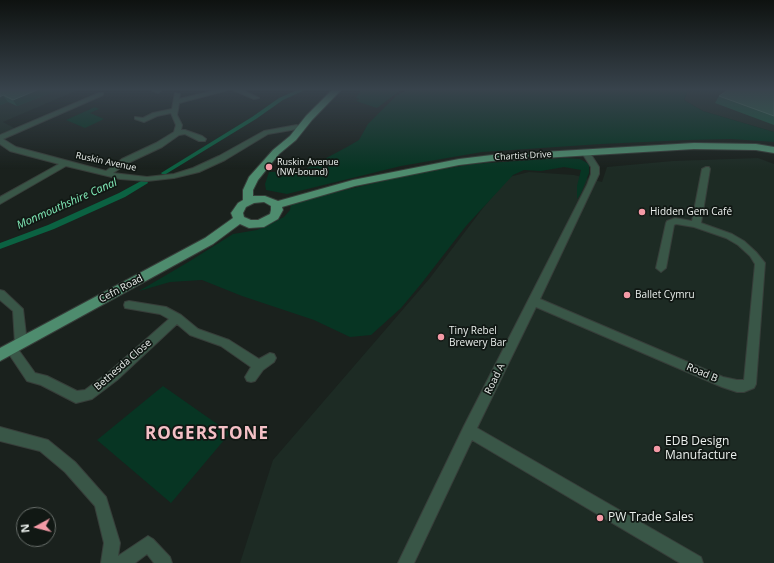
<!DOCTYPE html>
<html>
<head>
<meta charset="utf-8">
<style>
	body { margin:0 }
	#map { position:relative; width:774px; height:563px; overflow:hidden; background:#1a211d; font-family:"Open Sans",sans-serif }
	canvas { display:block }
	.north { position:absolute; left:16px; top:507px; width:40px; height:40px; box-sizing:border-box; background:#111814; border:1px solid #686e6a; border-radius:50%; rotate:263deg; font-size:11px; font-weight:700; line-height:16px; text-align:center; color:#eaefec }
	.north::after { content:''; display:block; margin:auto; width:14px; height:18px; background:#f49aa6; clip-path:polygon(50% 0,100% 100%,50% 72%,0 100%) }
</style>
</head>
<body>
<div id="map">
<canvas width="774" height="563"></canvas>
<div class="north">N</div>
</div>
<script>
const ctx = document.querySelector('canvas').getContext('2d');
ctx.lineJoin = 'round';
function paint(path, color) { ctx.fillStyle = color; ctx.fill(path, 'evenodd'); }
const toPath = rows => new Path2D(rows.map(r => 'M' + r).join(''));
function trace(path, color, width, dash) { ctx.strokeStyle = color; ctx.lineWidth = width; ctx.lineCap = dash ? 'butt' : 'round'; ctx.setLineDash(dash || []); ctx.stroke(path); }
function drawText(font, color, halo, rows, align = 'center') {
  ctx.font = font + ' "Open Sans",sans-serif'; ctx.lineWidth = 3.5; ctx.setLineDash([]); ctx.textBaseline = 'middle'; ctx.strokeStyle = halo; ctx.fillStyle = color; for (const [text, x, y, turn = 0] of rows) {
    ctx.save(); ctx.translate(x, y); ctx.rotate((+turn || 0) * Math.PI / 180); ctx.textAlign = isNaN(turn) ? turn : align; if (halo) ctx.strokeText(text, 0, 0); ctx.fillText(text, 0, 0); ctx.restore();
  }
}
paint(toPath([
	[8,90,78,90,3,122,18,130,0,138,0,93],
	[688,90,774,90,774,132,703,111,684,100],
	[758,158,774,164,774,563,240,563,273,460,430,278,483,208,509,177,529,172,574,175,602,182,607,167,673,161]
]), '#1d2b24');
paint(toPath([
	[361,90,401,90,377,108,356,101,359,99,356,98],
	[407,90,688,90,684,100,703,111,774,132,774,142,731,139,688,140,601,144,482,152,401,166,287,194,266,190,265,184,269,172,302,171,347,147,359,140,368,124,397,95],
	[95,107,99,109,90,113,104,119,85,128,66,120],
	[563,158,580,159,589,164,589,173,581,193,577,199,577,186,581,170,564,167,541,171,524,170,513,175,466,226,421,284,401,308,371,335,350,337,314,320,242,296,202,280,170,282,139,291,190,261,233,234,257,230,284,217,290,210,291,203,408,175,473,164],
	[163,386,230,433,171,503,97,440]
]), '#073523');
paint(toPath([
	[297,90,305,90,283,100,256,119,166,174,162,174,161,173,252,117,279,98,297,90],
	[141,181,147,181,148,183,125,197,54,229,0,249,0,243,48,225,119,193,141,181]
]), '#0b6242');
const minor = toPath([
	[151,90,160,90,161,91,158,93,151,90],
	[217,90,228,90,179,103,177,115,182,125,181,130,185,130,202,136,206,139,205,141,199,141,185,134,179,135,162,147,128,163,113,173,147,177,174,174,193,168,219,156,264,131,297,125,300,127,297,129,268,134,225,160,199,172,174,178,147,181,120,179,66,166,0,204,0,197,59,164,10,151,0,144,0,135,99,93,103,93,103,95,3,139,16,147,106,171,122,159,156,143,174,132,176,125,171,113,157,116,144,122,135,119,135,117,143,118,153,113,172,109,175,93,180,94,179,99,217,90],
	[233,90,242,90,259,98,254,99,233,90],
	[583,151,586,151,590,153,599,167,599,174,540,299,723,377,737,380,744,380,755,264,750,256,738,245,726,238,694,227,676,224,674,225,666,268,661,272,656,268,666,223,667,221,675,218,692,221,702,169,706,167,709,167,710,169,701,223,732,234,744,241,756,252,765,263,756,384,754,388,744,392,737,392,722,387,536,307,477,428,701,557,703,563,680,563,472,440,414,563,398,563,464,426,587,185,591,174,591,167,582,153,583,151],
	[0,290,4,291,23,309,27,343,25,346,21,348,17,346,15,343,13,311,0,300,0,290],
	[129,301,166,307,181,315,198,329,229,340,259,359,270,353,274,354,276,358,274,362,263,370,255,381,251,382,247,381,245,377,251,367,221,346,190,335,177,324,117,380,92,399,76,403,41,385,27,381,5,348,7,345,11,343,15,345,35,373,47,376,77,391,85,390,109,372,169,319,160,314,125,308,124,305,125,302,129,301],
	[0,427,48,440,75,462,106,497,120,543,118,556,148,536,153,539,170,557,172,563,154,563,147,554,135,563,101,563,104,543,95,506,65,472,40,451,0,441,0,427]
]);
const major = toPath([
	[332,90,341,90,312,120,296,140,279,154,258,180,253,190,253,196,265,196,278,201,353,180,459,159,492,155,694,143,756,144,774,147,774,153,756,150,694,149,492,161,459,165,355,186,282,207,283,210,278,219,264,227,249,228,240,224,213,244,0,361,0,348,205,238,233,218,231,213,238,203,243,200,243,190,249,177,273,150,290,136,306,116,332,90],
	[264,202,271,206,271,210,270,214,258,220,251,220,244,217,243,213,246,207,254,203,264,202]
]);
trace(minor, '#373e3a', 2);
trace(major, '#373e3a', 2);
paint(minor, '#395647');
paint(major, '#4e8c6e');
paint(toPath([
	[0,90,53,92,17,106,8,102,0,105],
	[774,90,774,125,715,103,719,96]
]), '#19553d');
paint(toPath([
	[37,90,52,90,53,92,17,106,13,100],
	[3,95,8,102,0,105,0,97]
]), '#103928');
const building = toPath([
	[0,90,37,90,13,100,3,95,0,97,0,90],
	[728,90,774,90,774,116,719,96,728,90]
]);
paint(building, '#2f6550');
trace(building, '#4c7b68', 1);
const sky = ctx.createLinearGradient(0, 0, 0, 169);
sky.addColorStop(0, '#0e1210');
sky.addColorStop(0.53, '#38434c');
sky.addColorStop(1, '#38434c00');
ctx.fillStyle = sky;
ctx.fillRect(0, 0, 774, 169);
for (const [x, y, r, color] of [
	[269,167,4,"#f49aa6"],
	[642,212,4,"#f49aa6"],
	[627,295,4,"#f49aa6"],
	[441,337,4,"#f49aa6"],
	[657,449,4,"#f49aa6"],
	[600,518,4,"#f49aa6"]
]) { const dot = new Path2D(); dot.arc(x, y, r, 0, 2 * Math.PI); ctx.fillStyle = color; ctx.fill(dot); trace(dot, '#111814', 1.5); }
drawText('9px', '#eaefec', '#111814', [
	["Chartist Drive",523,156,-3],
	["Ruskin Avenue",106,162,12]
]);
drawText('9px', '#eaefec', '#111814', [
	["Ruskin Avenue",277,162],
	["(NW-bound)",277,172]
], 'left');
drawText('10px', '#eaefec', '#111814', [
	["Hidden Gem Café",650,212],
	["Ballet Cymru",635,295],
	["Tiny Rebel",449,331],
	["Brewery Bar",449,343]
], 'left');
drawText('10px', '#eaefec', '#111814', [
	["Cefn Road",121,289,-28],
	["Bethesda Close",123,365,-41],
	["Road B",702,373,23],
	["Road A",495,379,-64]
]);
drawText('italic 11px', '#82ecb9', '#111814', [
	["Monmouthshire Canal",67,204,-24]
]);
drawText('12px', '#eaefec', '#111814', [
	["EDB Design",665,442],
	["Manufacture",665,456],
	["PW Trade Sales",608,518]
], 'left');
ctx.letterSpacing = '1px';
drawText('bold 17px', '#f4c0c6', '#111814', [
	["ROGERSTONE",207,434]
]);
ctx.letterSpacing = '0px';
</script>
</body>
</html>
